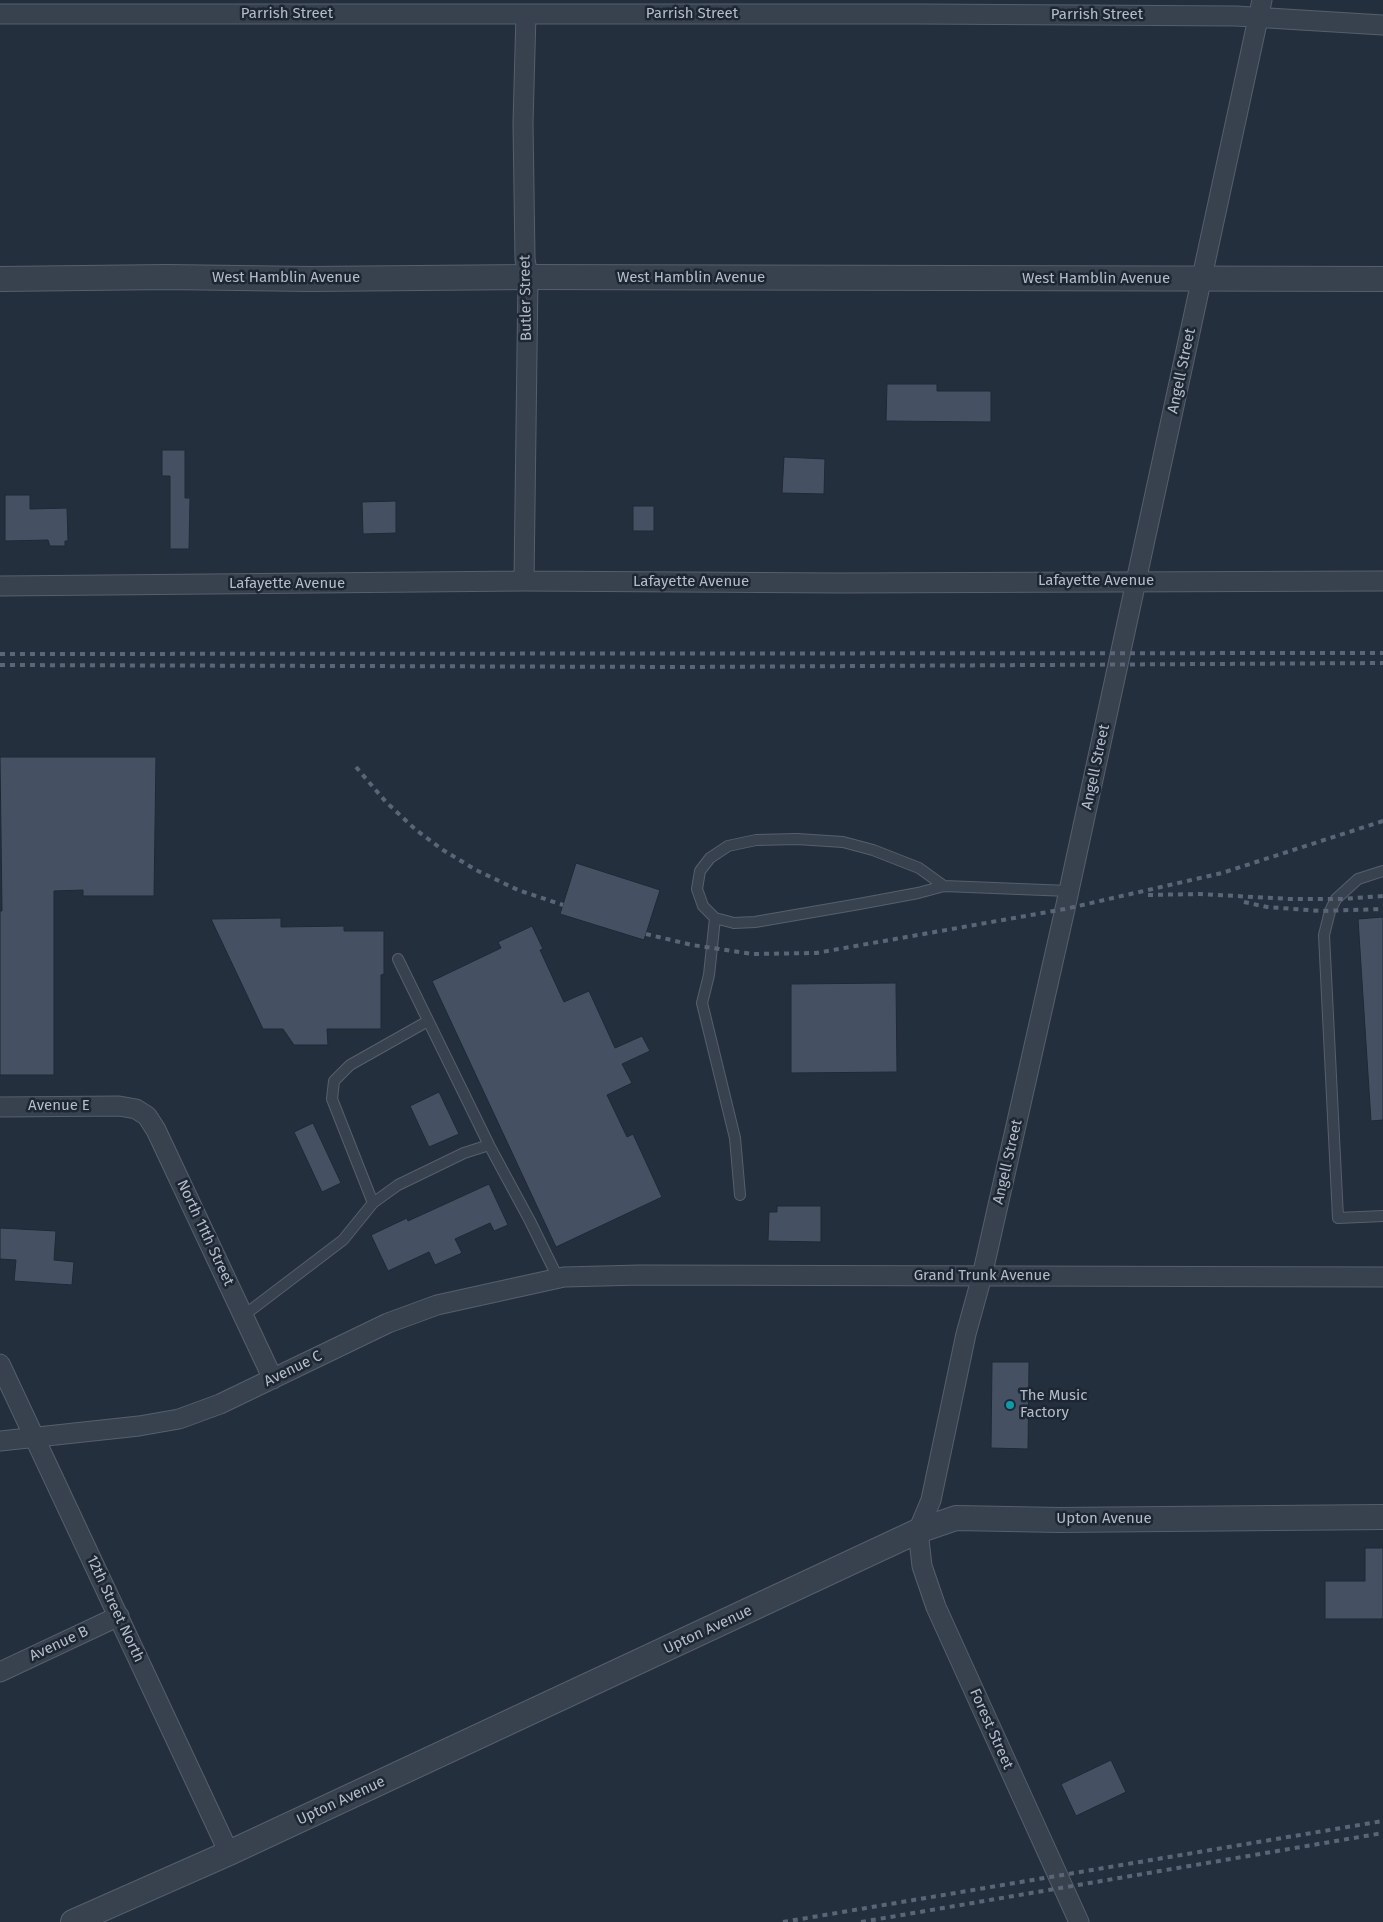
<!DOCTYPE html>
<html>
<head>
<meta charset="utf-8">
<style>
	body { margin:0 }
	canvas { display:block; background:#242f3e }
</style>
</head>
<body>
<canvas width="1383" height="1922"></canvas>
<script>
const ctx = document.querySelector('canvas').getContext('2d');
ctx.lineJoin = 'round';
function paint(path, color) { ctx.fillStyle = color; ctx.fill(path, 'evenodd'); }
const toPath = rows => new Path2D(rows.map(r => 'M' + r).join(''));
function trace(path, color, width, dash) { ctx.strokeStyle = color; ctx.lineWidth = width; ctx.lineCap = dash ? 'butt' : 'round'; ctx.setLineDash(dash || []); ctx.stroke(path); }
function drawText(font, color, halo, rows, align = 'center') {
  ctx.font = font + ' "Fira Sans",sans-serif'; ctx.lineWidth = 5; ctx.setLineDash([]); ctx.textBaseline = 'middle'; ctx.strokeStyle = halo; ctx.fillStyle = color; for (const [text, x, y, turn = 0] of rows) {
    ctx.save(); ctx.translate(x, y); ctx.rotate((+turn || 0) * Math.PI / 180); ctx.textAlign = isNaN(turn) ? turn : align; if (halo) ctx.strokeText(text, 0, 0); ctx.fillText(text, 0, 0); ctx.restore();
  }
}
const building = toPath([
	[887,384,937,384,937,391,991,391,991,422,886,421,887,384],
	[162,450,185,450,185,498,190,498,189,549,170,549,170,476,162,476,162,450],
	[784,457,825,459,824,494,782,493,784,457],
	[5,495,30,495,30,509,67,508,68,541,65,541,65,546,50,546,48,540,5,541,5,495],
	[396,501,396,533,363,534,362,502,396,501],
	[633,506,654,506,654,531,633,531,633,506],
	[0,757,156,757,154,896,83,896,83,890,54,891,54,1075,0,1075,0,911,2,911,0,757],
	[576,863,660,890,644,940,560,914,576,863],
	[1383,917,1383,1120,1371,1121,1358,919,1383,917],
	[281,918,281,927,344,926,344,931,384,931,384,974,381,975,381,1029,327,1029,328,1045,294,1045,283,1029,263,1029,211,919,281,918],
	[532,926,543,949,540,950,564,1002,589,991,615,1048,642,1036,650,1051,622,1064,632,1083,607,1095,627,1137,633,1134,662,1197,556,1247,432,981,501,948,498,942,532,926],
	[896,983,897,1072,791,1073,791,984,896,983],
	[439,1092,459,1134,429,1147,410,1106,439,1092],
	[313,1123,341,1183,322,1192,294,1132,313,1123],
	[489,1184,508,1225,494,1231,490,1223,455,1239,462,1253,435,1265,429,1252,388,1271,371,1235,407,1218,408,1221,489,1184],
	[777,1206,821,1206,821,1242,768,1241,769,1212,777,1212,777,1206],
	[0,1228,56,1231,54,1260,74,1262,72,1285,14,1281,16,1260,0,1259,0,1228],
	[992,1362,1029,1362,1028,1449,991,1448,992,1362],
	[1365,1548,1383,1548,1383,1619,1325,1619,1325,1581,1365,1581,1365,1548],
	[1111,1760,1126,1792,1076,1816,1061,1784,1111,1760]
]);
paint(building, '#455162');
trace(building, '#1f2835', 1);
const service = toPath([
	[1383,871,1358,879,1336,899,1330,911,1324,935,1338,1218,1383,1216],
	[944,886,919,868,873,850,843,842,797,839,756,840,728,846,710,858,700,871,697,889,703,906,715,918,734,923,755,922,859,904,918,893,944,886,1069,891],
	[715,918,709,975,702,1003,735,1138,740,1195],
	[398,959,489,1145,530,1221,558,1278],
	[373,1203,332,1099,334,1081,350,1065,428,1021],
	[243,1316,343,1240,373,1203,398,1185,464,1153,489,1145]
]);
const minor = toPath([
	[0,14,921,14,1236,16,1383,25],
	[524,581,528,277,525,259,523,123,526,14],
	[0,586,524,581,840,583,1383,581],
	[0,1107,119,1106,136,1109,147,1116,156,1130,273,1379],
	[0,1364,229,1853],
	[0,1441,139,1426,179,1419,220,1404,388,1323,437,1305,564,1277,640,1275,1383,1277],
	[0,1672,119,1616],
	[1079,1922,936,1607,922,1566,918,1531,931,1500,966,1334,982,1276,1065,909,1262,0]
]);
const tertiary = toPath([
	[0,279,167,277,310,279,528,277,1383,279],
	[73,1922,229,1853,918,1531,956,1518,1059,1520,1383,1517]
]);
trace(service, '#565f6c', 12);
trace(minor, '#565f6c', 21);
trace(tertiary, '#565f6c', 26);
trace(service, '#38414e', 10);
trace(minor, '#38414e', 19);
trace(tertiary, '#38414e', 24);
trace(toPath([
	[0,654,1383,653],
	[0,665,688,667,1383,663],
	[356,767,386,802,416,830,443,850,476,870,518,890,563,905],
	[1148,895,1200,894,1290,899,1342,899,1383,896],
	[1244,902,1267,907,1321,911,1383,909],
	[646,934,692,945,753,954,816,953,1065,909,1222,873,1383,821],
	[783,1922,1383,1821],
	[861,1922,1383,1833]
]), '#5a6575', 4, [5, 5]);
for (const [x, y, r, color] of [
	[1010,1405,5,"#0f9aa8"]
]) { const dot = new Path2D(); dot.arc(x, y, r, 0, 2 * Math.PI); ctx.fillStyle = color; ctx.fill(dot); trace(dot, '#1d2633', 2); }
drawText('15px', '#b4bcc9', '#1d2633', [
	["Parrish Street",287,14],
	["Parrish Street",692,14],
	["Parrish Street",1097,15],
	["West Hamblin Avenue",286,278],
	["West Hamblin Avenue",691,278],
	["West Hamblin Avenue",1096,279],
	["Butler Street",526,298,-91],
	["Angell Street",1182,371,-78],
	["Lafayette Avenue",1096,581],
	["Lafayette Avenue",691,582],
	["Lafayette Avenue",287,584],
	["Angell Street",1096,767,-78],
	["Avenue E",59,1106],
	["Angell Street",1008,1162,-77],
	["North 11th Street",205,1233,65],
	["Grand Trunk Avenue",982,1276],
	["Avenue C",293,1369,-26],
	["Upton Avenue",1104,1519],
	["12th Street North",115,1609,65],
	["Upton Avenue",708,1630,-25],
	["Avenue B",59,1644,-25],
	["Forest Street",991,1729,66],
	["Upton Avenue",341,1801,-25]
]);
drawText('15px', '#b4bcc9', '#1d2633', [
	["The Music",1020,1396],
	["Factory",1020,1413]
], 'left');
</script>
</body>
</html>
